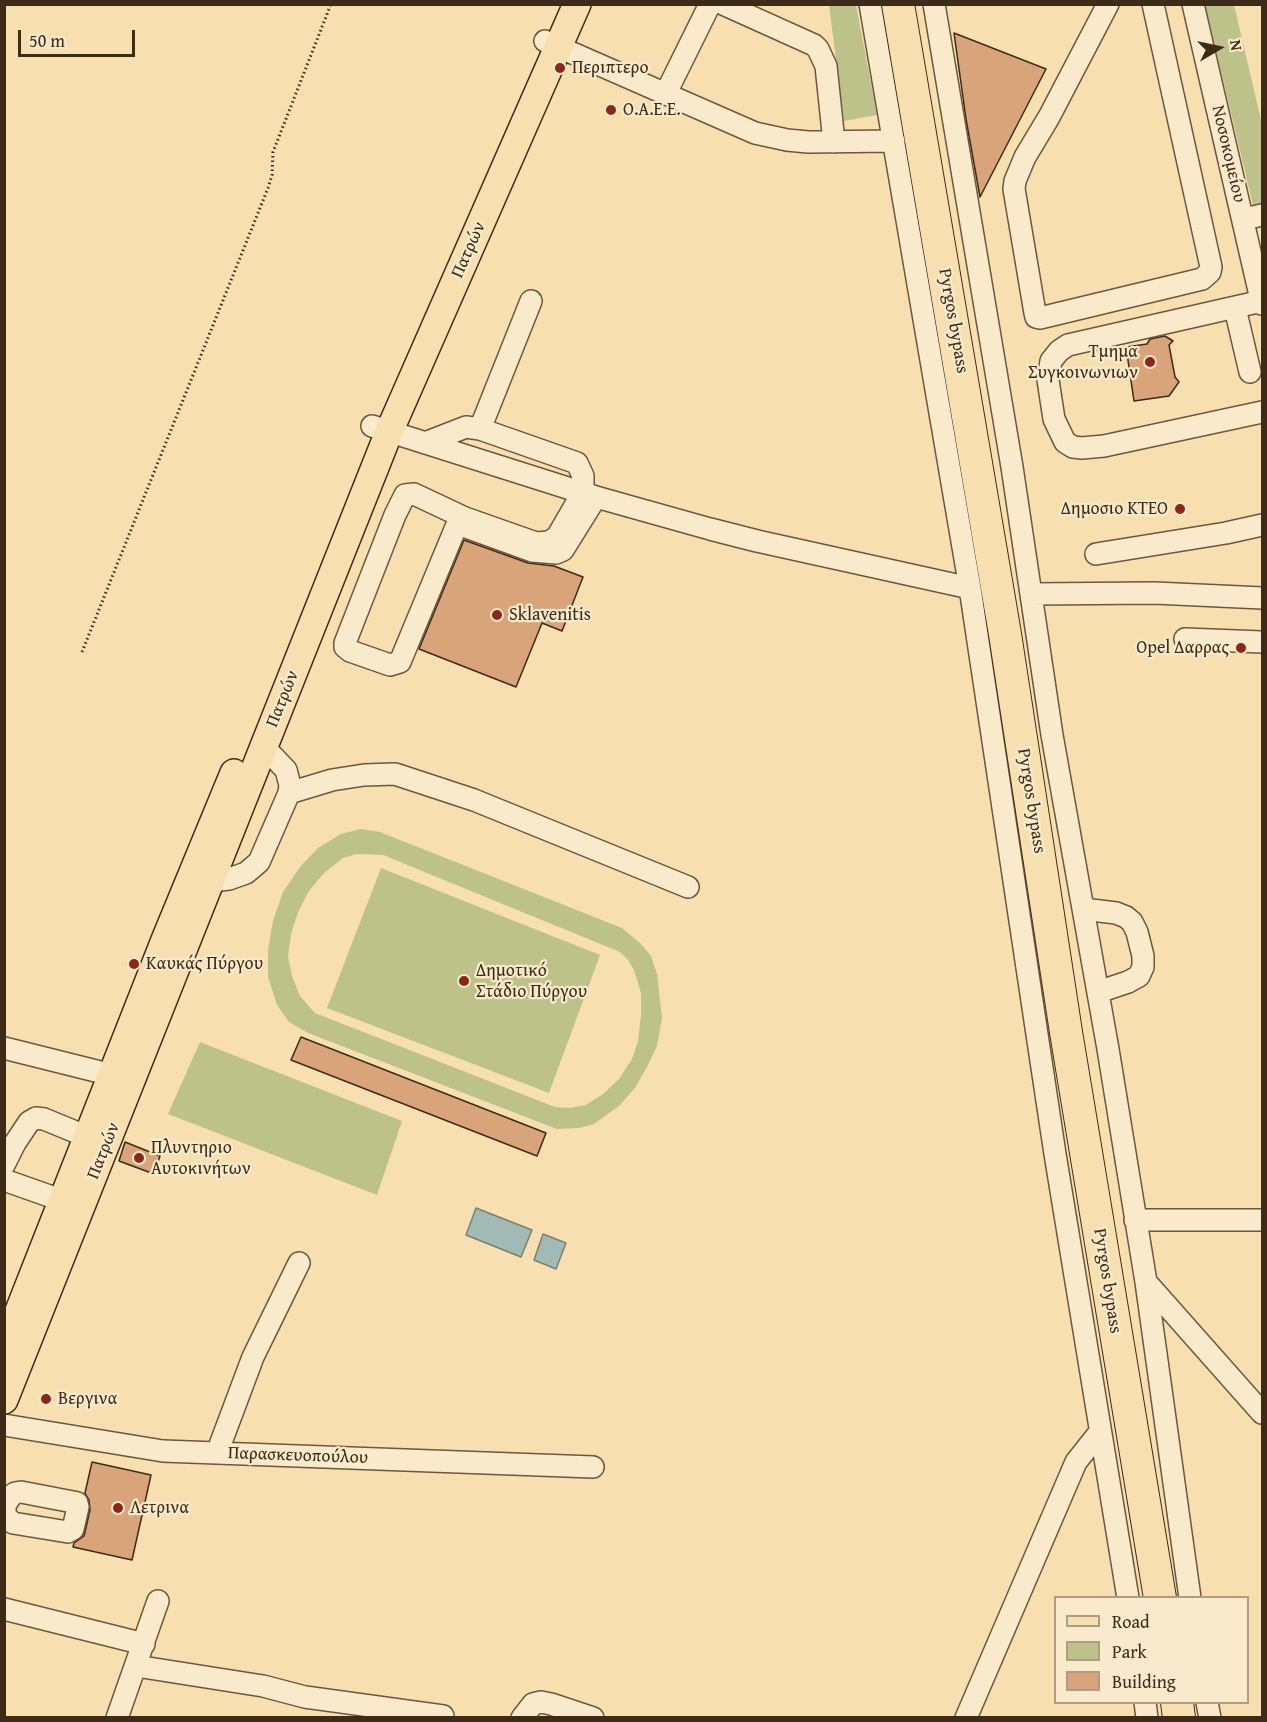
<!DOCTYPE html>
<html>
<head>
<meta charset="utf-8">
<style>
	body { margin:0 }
	#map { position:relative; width:1267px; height:1722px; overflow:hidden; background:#f7dfb0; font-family:"Gentium Book Plus",serif }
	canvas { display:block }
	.frame { position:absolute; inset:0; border:6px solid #3d2a17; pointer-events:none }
	.legend { position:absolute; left:1054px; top:1596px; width:195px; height:108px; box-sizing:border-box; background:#faeacc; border:2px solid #ae9d84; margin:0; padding:8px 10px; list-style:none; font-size:18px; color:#3d2a17 }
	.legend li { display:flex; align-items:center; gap:12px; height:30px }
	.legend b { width:30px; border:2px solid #ae9d84 }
	.north { position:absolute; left:1189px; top:18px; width:60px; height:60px; -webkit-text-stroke:4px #faeacc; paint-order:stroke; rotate:81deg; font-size:16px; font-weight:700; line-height:24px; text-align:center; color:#3d2a17 }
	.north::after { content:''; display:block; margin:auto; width:21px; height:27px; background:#3d2a17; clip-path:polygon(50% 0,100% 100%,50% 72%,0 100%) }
	.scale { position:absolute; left:18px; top:30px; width:117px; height:27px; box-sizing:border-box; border:3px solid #3d2a17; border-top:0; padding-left:8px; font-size:18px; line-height:21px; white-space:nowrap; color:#3d2a17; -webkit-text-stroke:4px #faeacc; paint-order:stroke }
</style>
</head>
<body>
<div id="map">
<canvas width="1267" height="1722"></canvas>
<div class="frame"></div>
<ul class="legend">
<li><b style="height:8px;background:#f7dfb0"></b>Road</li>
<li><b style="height:16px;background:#bdc28b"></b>Park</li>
<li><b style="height:16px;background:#d9a479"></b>Building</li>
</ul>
<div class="north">N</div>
<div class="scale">50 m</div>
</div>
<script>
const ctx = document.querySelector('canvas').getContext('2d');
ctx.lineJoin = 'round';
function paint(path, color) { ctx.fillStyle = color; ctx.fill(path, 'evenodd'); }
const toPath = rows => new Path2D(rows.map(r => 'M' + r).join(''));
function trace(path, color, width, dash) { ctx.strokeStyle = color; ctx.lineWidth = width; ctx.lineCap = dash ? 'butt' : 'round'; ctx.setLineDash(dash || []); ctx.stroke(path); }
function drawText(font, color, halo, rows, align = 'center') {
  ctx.font = font + ' "Gentium Book Plus",serif'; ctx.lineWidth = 4.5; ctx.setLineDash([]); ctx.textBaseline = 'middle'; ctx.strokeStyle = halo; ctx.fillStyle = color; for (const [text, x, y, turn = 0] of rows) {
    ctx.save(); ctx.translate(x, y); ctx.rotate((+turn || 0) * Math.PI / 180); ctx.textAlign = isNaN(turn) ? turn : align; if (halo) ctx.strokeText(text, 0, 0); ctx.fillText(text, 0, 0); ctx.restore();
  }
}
paint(toPath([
	[829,5,856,5,877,115,844,121],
	[1205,5,1234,5,1262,124,1262,207,1254,209],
	[361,829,380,832,622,928,640,943,651,956,657,974,662,1018,657,1046,648,1065,635,1088,619,1106,594,1124,579,1128,557,1129,308,1033,289,1022,277,1005,268,977,268,950,273,921,283,892,300,867,318,848,341,834],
	[357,854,383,855,620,952,628,960,634,970,641,993,641,1015,638,1041,632,1059,619,1079,603,1094,586,1105,570,1108,555,1107,315,1013,300,996,292,976,288,956,291,934,298,912,309,891,324,873,343,858],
	[381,868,600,955,549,1093,327,1008],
	[200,1042,402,1121,377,1195,168,1114]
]), '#bdc28b');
const water = toPath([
	[476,1208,532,1230,521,1257,466,1235,476,1208],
	[543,1234,566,1243,556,1269,534,1260,543,1234]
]);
paint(water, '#a1bab5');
trace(water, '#798076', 1.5);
const building = toPath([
	[954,33,1046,69,980,197,966,119,954,33],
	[1165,336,1173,341,1169,345,1175,377,1179,382,1169,396,1134,401,1126,347,1147,344,1150,339,1165,336],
	[464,540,528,563,554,566,583,577,562,631,542,623,516,687,419,649,464,540],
	[301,1037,546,1133,537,1156,291,1060,301,1037],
	[125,1142,160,1156,154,1174,119,1161,125,1142],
	[92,1462,151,1475,132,1560,73,1547,74,1543,84,1536,90,1510,89,1500,85,1493,92,1462]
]);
paint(building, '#d9a479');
trace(building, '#3d2a17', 1.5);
const minor = toPath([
	[723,4,814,45,818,49,826,66,834,142],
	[870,4,970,588,1055,1154,1128,1598],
	[934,4,1012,467,1052,735,1108,1049,1146,1282,1190,1598],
	[1108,4,1049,117,1025,157,1015,181,1014,189,1035,313,1036,317,1040,318,1202,279,1210,272,1211,267,1153,4],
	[1193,4,1262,304],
	[545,41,755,133,787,140,808,142,894,141],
	[666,93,710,4],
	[1244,219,1262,215],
	[1262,301,1068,345,1059,351,1051,361,1048,380,1054,419,1065,442,1073,447,1082,448,1104,446,1262,412],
	[1235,308,1250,372],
	[372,426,596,497,710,529,757,541,970,588],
	[480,429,531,301],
	[425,443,466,427,480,429,577,463,583,476,583,492,557,537,549,542,536,543,465,518,414,494,405,495,395,515,345,643,345,647,350,651,390,665,400,662,456,527,463,526,532,551,556,553,563,550,596,497],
	[1096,554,1226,533,1262,525],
	[1031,594,1155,593,1262,598],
	[1185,639,1262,642],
	[289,793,332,780,364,775,395,774,474,800,688,887],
	[211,881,229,879,246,873,259,862,289,793,290,785,286,770,264,747],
	[1083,909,1116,913,1126,917,1132,922,1137,932,1143,956,1143,967,1139,976,1128,982,1098,992],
	[4,1048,112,1075],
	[4,1165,15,1143,29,1122,36,1118,44,1119,100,1142],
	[4,1180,75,1205],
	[1135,1220,1262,1220],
	[1146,1282,1262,1413],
	[4,1425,163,1451,593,1467],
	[217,1453,253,1357,299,1263],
	[4,1504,5,1505,5,1516,13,1523,68,1532,73,1529,78,1507,77,1503,73,1502,21,1492,15,1493,11,1496,5,1505,4,1505],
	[4,1609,144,1644],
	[136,1666,263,1686,305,1697,443,1716],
	[1145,1702,1147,1718],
	[1207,1702,1210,1718],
	[117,1718,158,1601],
	[522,1718,533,1704,541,1702,551,1704,593,1718],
	[966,1718,1076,1462,1099,1433]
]);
const major = toPath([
	[4,1349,165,940,234,773],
	[4,1400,389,432,577,4]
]);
const highway = toPath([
	[898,4,1005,634,1066,1032,1160,1598],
	[1177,1702,1179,1718]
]);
trace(minor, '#6c573d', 24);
trace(major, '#3d2a17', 30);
trace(highway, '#3d2a17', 34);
trace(toPath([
	[82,652,268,188,272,175,273,152,331,4]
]), '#3d2a17', 3, [1.5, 3]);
trace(minor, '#faeacc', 21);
trace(major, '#f7dfb0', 27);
trace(highway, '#f7dfb0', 32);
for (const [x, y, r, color] of [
	[560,68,6,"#8f2418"],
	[611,110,6,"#8f2418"],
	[1150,362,6,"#8f2418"],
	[1180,509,6,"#8f2418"],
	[497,615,6,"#8f2418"],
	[1241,648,6,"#8f2418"],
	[134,964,6,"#8f2418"],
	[464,981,6,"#8f2418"],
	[139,1158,6,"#8f2418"],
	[46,1399,6,"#8f2418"],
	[118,1508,6,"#8f2418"]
]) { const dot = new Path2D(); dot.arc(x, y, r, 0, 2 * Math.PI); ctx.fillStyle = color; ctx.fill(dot); trace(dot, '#faeacc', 2); }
drawText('18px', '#3d2a17', '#faeacc', [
	["Περιπτερο",572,68],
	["Ο.Α.Ε.Ε.",623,110],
	["Τμημα",1138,352,"right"],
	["Συγκοινωνιων",1138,373,"right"],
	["Δημοσιο ΚΤΕΟ",1168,509,"right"],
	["Sklavenitis",509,615],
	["Opel Δαρρας",1229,648,"right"],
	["Καυκάς Πύργου",146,964],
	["Δημοτικό",476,971],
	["Στάδιο Πύργου",476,992],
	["Πλυντηριο",151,1148],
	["Αυτοκινήτων",151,1169],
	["Βεργινα",58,1399],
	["Λετρινα",130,1508]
], 'left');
drawText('18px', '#3d2a17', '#faeacc', [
	["Νοσοκομείου",1228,154,77],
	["Πατρών",469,250,-66],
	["Pyrgos bypass",953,321,80],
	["Πατρών",283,699,-68],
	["Pyrgos bypass",1031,801,81],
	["Πατρών",104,1151,-68],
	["Pyrgos bypass",1107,1281,81],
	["Παρασκευοπούλου",298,1456,2]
]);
</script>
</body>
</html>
